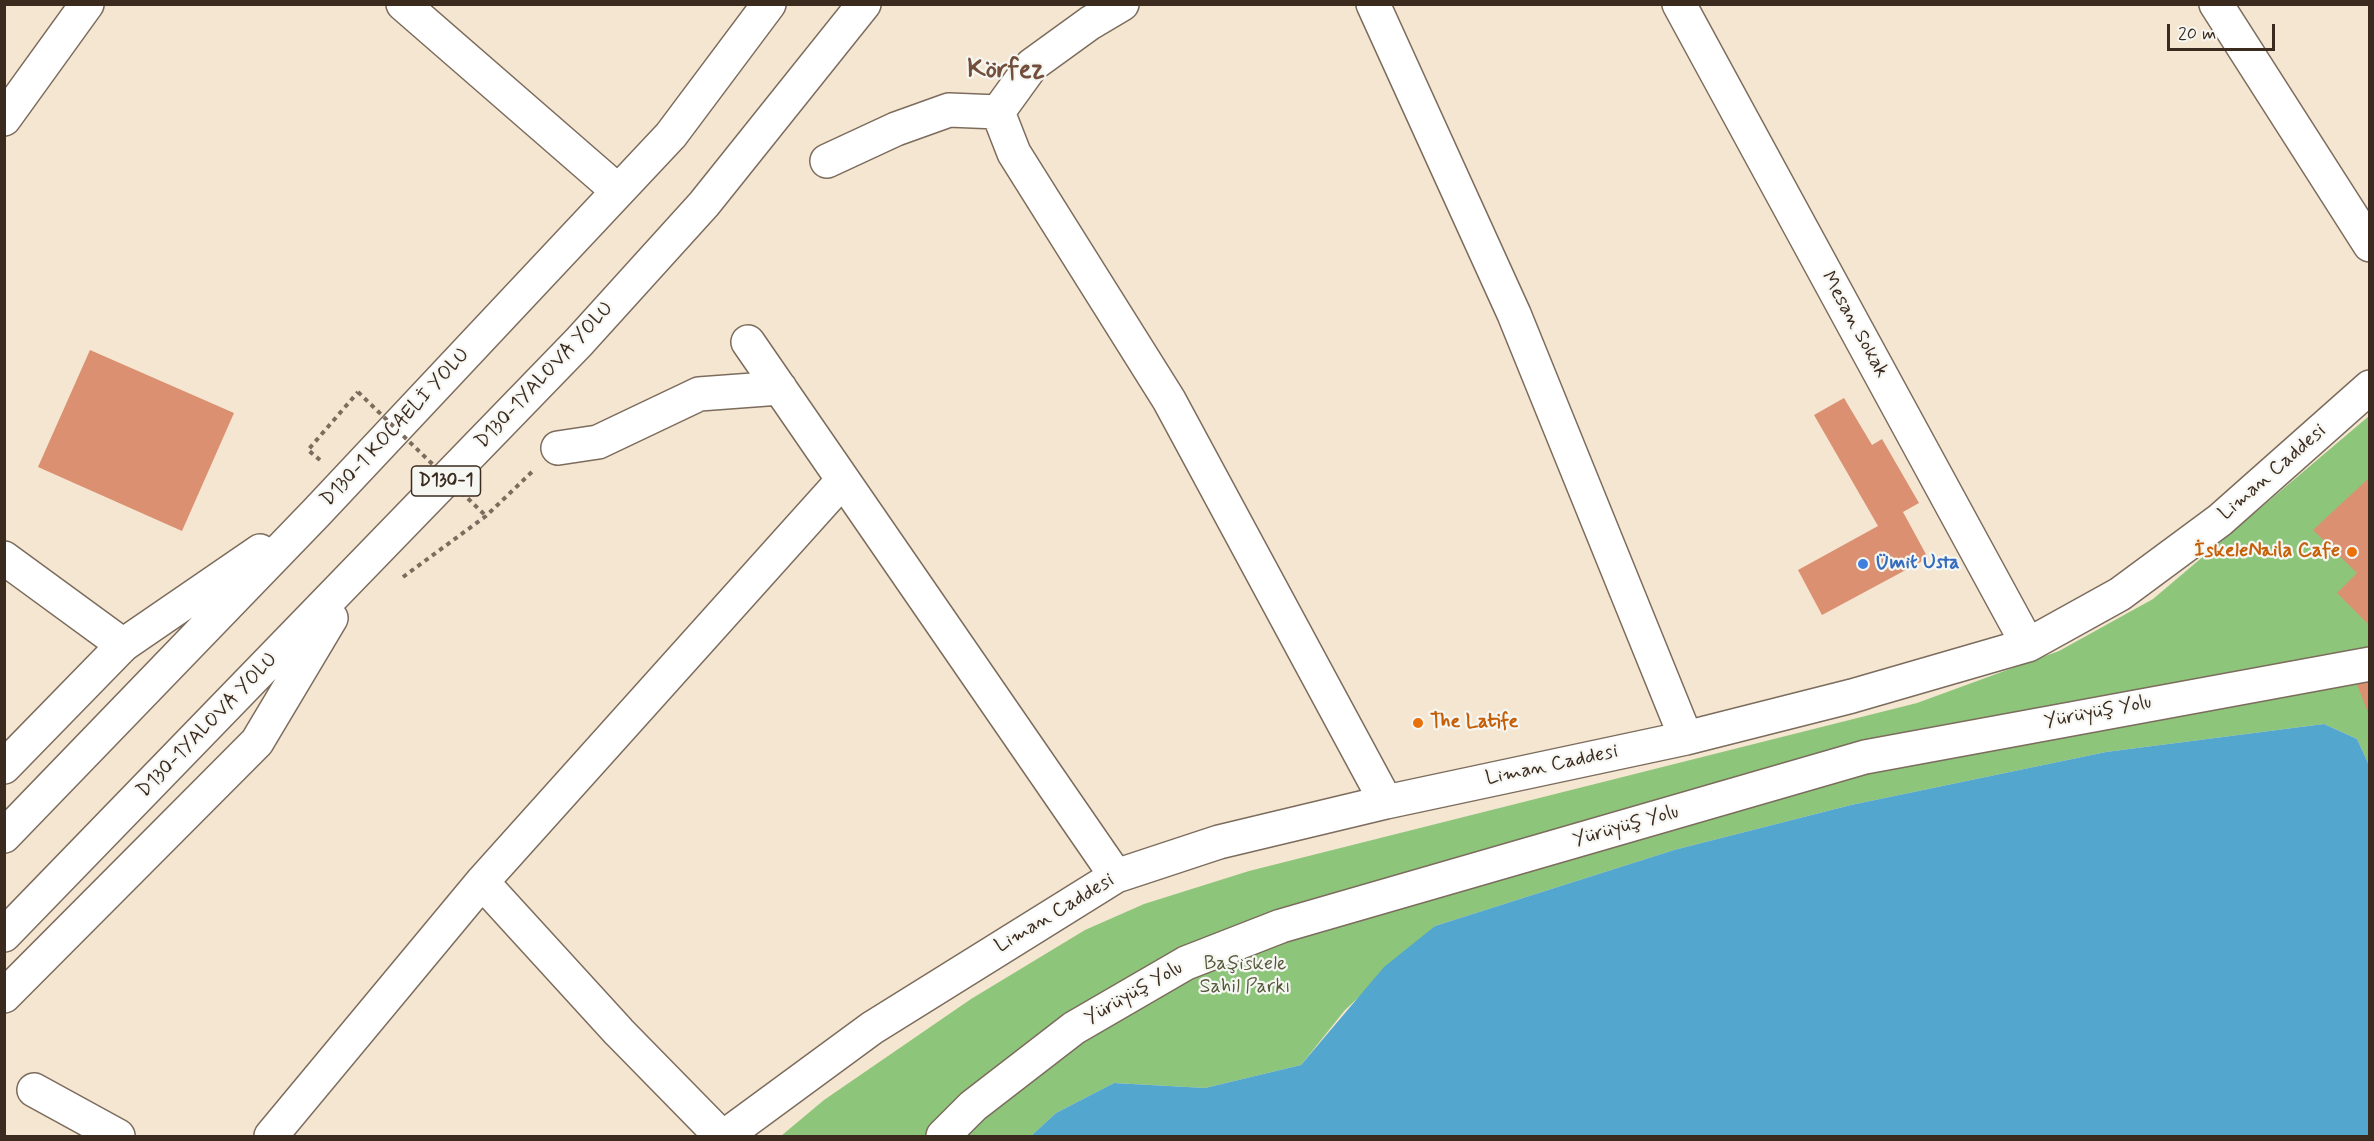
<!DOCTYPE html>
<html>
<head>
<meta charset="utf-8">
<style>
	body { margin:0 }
	#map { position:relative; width:2374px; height:1141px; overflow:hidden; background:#f4e6d1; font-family:Mynerve,sans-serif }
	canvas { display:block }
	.frame { position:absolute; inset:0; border:6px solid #3b2a1e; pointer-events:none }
	.scale { position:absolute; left:2167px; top:24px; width:108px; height:27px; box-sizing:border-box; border:3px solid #3b2a1e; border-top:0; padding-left:8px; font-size:18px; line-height:21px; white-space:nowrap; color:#3b2a1e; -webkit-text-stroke:4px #f6f6f2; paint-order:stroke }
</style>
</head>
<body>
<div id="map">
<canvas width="2374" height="1141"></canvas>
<div class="frame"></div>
<div class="scale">20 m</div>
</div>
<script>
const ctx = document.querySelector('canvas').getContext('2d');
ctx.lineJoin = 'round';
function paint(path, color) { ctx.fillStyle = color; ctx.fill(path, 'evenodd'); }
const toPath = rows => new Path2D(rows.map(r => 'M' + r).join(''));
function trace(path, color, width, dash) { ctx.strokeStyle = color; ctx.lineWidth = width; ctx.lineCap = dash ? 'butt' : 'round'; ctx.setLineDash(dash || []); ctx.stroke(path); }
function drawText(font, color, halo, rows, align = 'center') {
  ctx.font = font + ' Mynerve,sans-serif'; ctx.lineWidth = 4.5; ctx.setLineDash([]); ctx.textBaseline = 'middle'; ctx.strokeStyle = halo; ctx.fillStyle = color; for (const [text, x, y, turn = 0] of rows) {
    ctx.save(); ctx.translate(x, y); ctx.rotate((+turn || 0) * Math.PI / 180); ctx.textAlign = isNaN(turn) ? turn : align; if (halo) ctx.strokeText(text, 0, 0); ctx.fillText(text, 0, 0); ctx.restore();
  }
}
paint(toPath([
	[2369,416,2369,765,2357,739,2324,724,2106,752,1851,805,1674,850,1435,926,1345,1010,1301,1065,1205,1088,1114,1083,1056,1113,1031,1136,781,1136,824,1100,971,999,1085,930,1144,904,1249,871,1917,703,2059,651,2153,599]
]), '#8dc67a');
paint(toPath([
	[2324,724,2357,739,2369,765,2369,1136,1031,1136,1056,1113,1114,1083,1205,1088,1301,1065,1384,967,1435,926,1674,850,1851,805,2106,752]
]), '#53a6ce');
paint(toPath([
	[90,350,234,413,182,531,38,467],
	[1844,398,1872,445,1882,439,1919,503,1903,512,1928,558,1822,615,1798,570,1878,526,1814,415],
	[2370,477,2370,626,2337,593,2357,573,2313,530],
	[2370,675,2369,715,2354,677]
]), '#db9072');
const minor = toPath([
	[403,4,618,191],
	[1122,4,1090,23,1032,65,998,112,1014,153,1169,400,1386,802],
	[1373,4,1514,314,1686,738],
	[1679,4,2028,645],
	[2216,4,2370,245],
	[4,119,87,4],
	[827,161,896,129,949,110,998,112],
	[748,342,1116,876],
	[558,448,598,442,699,394,780,388],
	[4,558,123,645],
	[482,882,619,1032,721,1136],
	[34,1090,118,1136],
	[271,1136,482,882,843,480],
	[725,1136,872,1028,1116,876,1219,842,1386,802,1686,738,1852,696,2028,645,2120,594,2220,520,2370,387],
	[943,1136,973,1106,1074,1028,1186,963,1281,926,1865,757,2370,664]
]);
const highway = toPath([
	[4,767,123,645,260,551],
	[4,836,316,513,671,135,769,4],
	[4,935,579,342,704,204,864,4],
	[4,996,257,742,331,618]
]);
trace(minor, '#7c6c5d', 36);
trace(highway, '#7c6c5d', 36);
trace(toPath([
	[320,460,308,450,358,392],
	[403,577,486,516,534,470]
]), '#7c6c5d', 4, [4.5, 4.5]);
trace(minor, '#fff', 33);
trace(highway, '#fff', 33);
trace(toPath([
	[358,392,486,516]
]), '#7c6c5d', 4, [4.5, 4.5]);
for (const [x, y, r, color] of [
	[2352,552,6,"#e8710a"],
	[1863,564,6,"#3f7fe0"],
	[1418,723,6,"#e8710a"]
]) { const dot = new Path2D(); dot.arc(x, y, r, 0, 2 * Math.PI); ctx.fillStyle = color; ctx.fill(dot); trace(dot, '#f6f6f2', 2); }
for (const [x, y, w] of [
	[446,481,69]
]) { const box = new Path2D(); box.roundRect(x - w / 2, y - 15, w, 30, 4.5); ctx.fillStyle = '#f6f6f2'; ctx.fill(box); trace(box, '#3b2a1e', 1.5); }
drawText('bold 18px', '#3b2a1e', null, [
	["D130-1",446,481]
]);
drawText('20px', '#3b2a1e', '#f6f6f2', [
	["Mesan Sokak",1854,325,61],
	["D130-1YALOVA YOLU",545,376,-47],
	["D130-1 KOCAELİ YOLU",396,428,-47],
	["Liman Caddesi",2273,473,-41],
	["Yürüyüş Yolu",2098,713,-11],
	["D130-1YALOVA YOLU",208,726,-46],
	["Liman Caddesi",1552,766,-12],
	["Yürüyüş Yolu",1626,827,-16],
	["Liman Caddesi",1055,914,-31],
	["Yürüyüş Yolu",1134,994,-30]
]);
drawText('bold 20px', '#c56008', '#f6f6f2', [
	["İskeleNaila Cafe",2340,552],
	["The Latife",1430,723,"left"]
], 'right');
drawText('bold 20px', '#366cbe', '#f6f6f2', [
	["Ümit Usta",1875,564]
], 'left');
drawText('20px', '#54593a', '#f6f6f2', [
	["Başiskele",1245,965],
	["Sahil Parkı",1245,988]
]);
drawText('bold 26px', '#734e3b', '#f6f6f2', [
	["Körfez",1006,72]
]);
</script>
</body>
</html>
